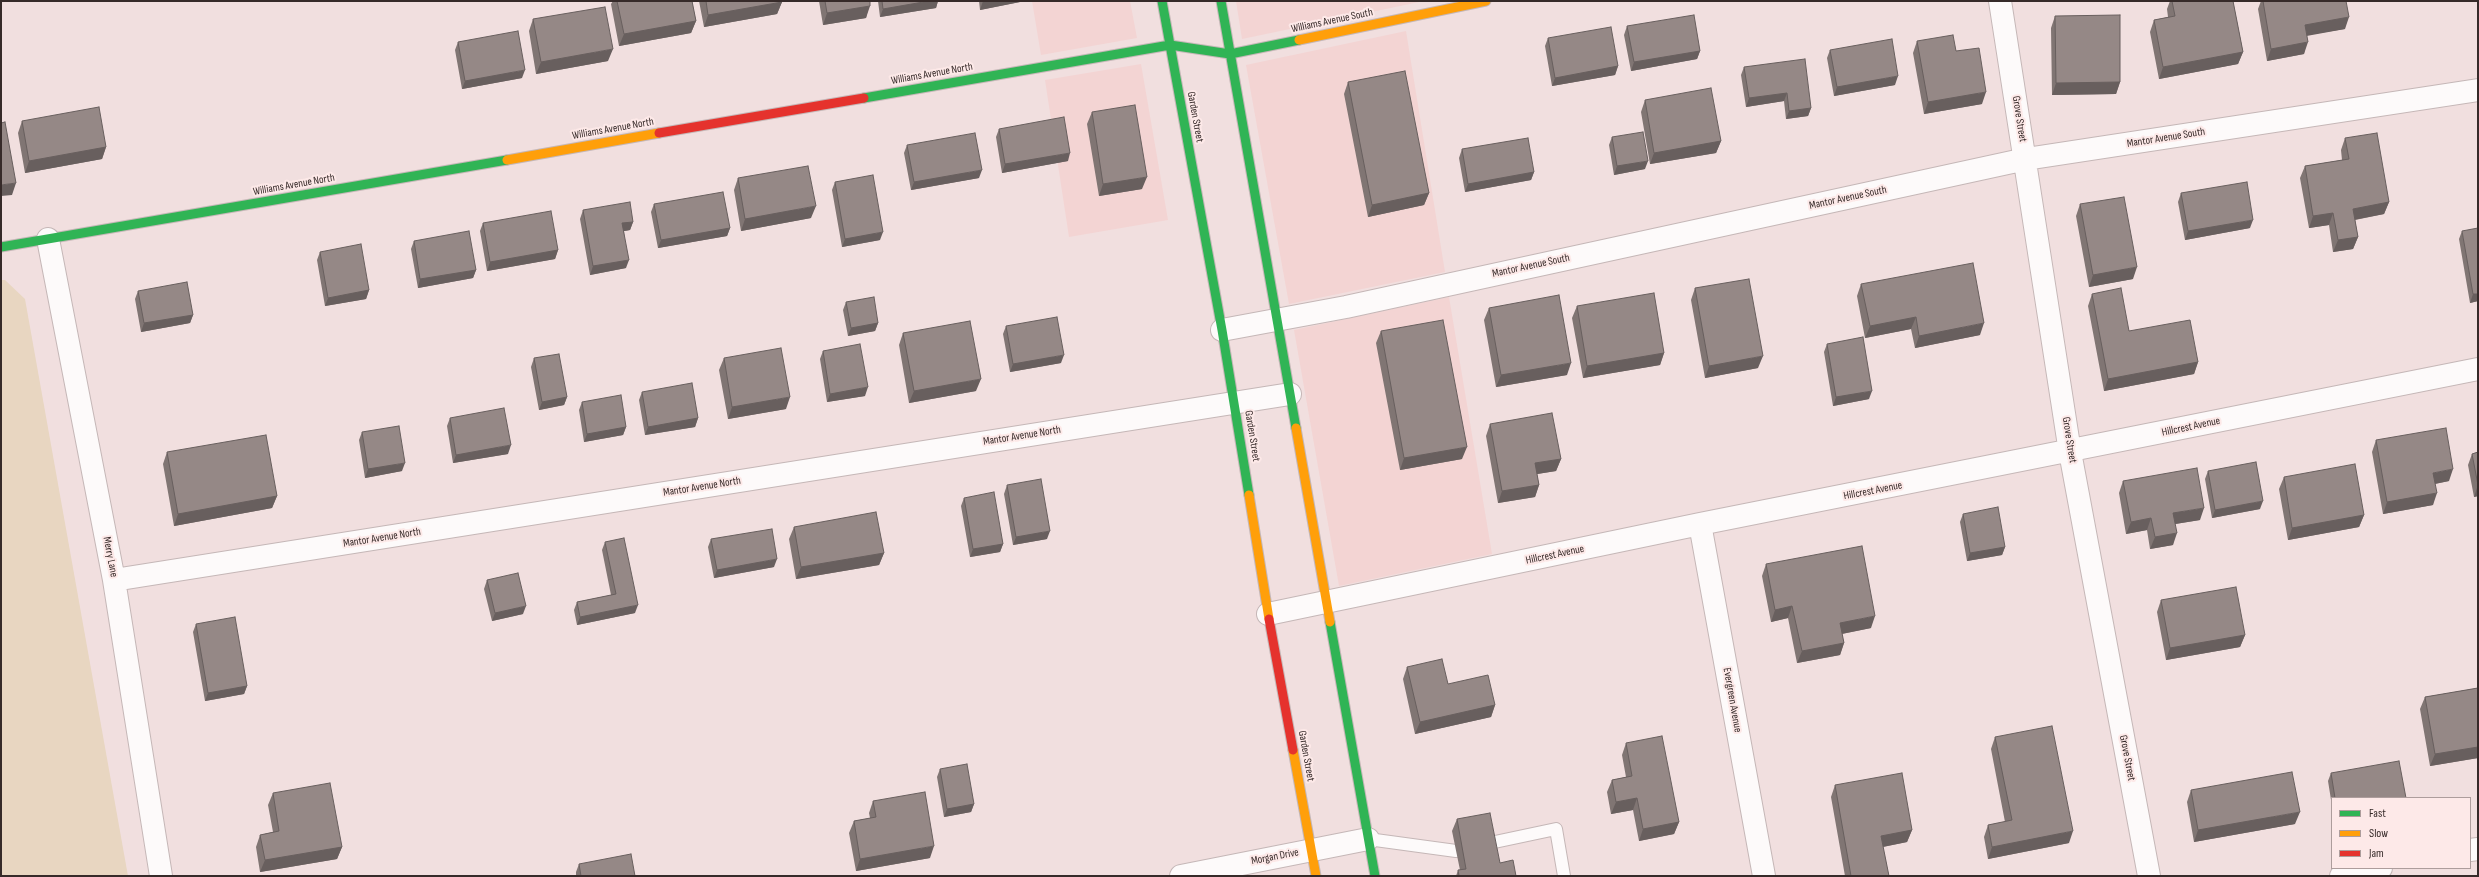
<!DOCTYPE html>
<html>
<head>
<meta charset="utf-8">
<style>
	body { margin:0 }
	#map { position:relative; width:2479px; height:877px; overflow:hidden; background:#f1dfdf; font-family:"Sofia Sans Condensed",sans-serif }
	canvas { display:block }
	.frame { position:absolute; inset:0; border:2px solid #362a29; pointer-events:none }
	.legend { position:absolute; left:2331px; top:797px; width:140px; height:72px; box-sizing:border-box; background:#fde9e8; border:1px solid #ad9d9c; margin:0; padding:5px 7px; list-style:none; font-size:12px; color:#362a29 }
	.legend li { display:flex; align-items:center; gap:8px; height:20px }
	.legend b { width:20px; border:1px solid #ad9d9c }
</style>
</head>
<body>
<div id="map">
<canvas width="2479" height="877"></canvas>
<div class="frame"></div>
<ul class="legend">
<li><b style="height:5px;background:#30b455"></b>Fast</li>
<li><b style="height:5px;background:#ff9f0a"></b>Slow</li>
<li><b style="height:5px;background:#e5322d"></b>Jam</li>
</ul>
</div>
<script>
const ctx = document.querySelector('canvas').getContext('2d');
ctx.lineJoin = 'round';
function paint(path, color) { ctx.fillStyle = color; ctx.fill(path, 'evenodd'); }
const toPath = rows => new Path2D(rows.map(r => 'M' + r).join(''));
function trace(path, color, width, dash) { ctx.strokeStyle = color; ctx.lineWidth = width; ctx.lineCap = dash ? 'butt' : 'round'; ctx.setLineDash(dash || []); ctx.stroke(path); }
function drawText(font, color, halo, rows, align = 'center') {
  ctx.font = font + ' "Sofia Sans Condensed",sans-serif'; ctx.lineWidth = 4; ctx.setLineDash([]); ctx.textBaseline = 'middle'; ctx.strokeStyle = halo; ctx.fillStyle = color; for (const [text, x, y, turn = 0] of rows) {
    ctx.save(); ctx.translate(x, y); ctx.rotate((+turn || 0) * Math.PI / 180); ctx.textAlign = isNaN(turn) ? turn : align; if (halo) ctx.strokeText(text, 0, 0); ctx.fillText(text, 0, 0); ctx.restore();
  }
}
paint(toPath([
	[1032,1,1130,1,1137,38,1041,55],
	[1236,1,1424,1,1242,39],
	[1406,31,1445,272,1289,304,1246,65],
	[1141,64,1168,220,1069,237,1045,80],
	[1449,297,1492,554,1339,586,1294,330]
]), '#f3d4d3');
paint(toPath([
	[1,280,5,280,25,299,128,876,1,876]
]), '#e8d6c1');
const lane = toPath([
	[1368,839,1456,851],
	[1490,843,1556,829,1564,876]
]);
const street = toPath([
	[2000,1,2070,452,2149,876],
	[48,239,114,580,161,876],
	[1222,330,1346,307,2026,159,2478,90],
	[1700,524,1764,876],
	[114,580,1290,394],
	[1268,614,1700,524,2478,369],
	[2470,850,2478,849],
	[1181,876,1368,839],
	[2341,876,2381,868]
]);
const fast = toPath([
	[1162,1,1222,330,1249,495],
	[1221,1,1296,428],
	[864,98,1170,45,1230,54,1299,40],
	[1,247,507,160],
	[1330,622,1375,876]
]);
const slow = toPath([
	[1299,40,1486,1],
	[507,160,659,133],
	[1296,428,1330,622],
	[1249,495,1269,619],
	[1293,750,1316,876]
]);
const jam = toPath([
	[659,133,864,98],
	[1269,619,1293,750]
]);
trace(lane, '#c5b7b7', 14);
trace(street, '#c5b7b7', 24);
trace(fast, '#c5b7b7', 11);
trace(slow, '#c5b7b7', 11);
trace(jam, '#c5b7b7', 11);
trace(lane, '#fdfafa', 12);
trace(street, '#fdfafa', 22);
trace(fast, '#30b455', 9);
trace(slow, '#ff9f0a', 9);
trace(jam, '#e5322d', 9);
paint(toPath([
	[613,1,692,1,696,21,691,33,619,46,611,4],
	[699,1,782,1,782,2,777,14,704,27],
	[819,1,870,1,866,18,823,25],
	[878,1,938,1,936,8,880,17],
	[979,1,1021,1,1020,2,980,10],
	[2170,1,2233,1,2243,52,2238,64,2159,79,2150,32,2154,20,2168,17,2167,9],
	[2261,1,2346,1,2345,29,2307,35,2304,54,2267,61,2258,9],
	[2055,16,2120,82,2116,94,2052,95,2051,28],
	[533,19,608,61,536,74,529,31],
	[1627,26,1700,51,1697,59,1631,71,1624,35],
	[1548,38,1618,66,1615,75,1552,86,1545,46],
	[1917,41,1956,51,1982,104,1924,114,1913,53],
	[458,42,522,78,462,89,455,50],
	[1830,50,1895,85,1834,96,1827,58],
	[1744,67,1811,108,1808,116,1786,119,1784,101,1746,107,1741,75],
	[1348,82,1429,193,1424,205,1368,217,1344,94],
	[1645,100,1721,141,1716,153,1650,164,1641,112],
	[1092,112,1142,189,1099,196,1087,124],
	[22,121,106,147,102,159,25,173,18,133],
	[999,129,1068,161,1002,173,996,137],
	[1612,137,1645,169,1614,175,1609,145],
	[2345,138,2389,202,2384,214,2355,220,2358,237,2353,249,2333,252,2329,225,2309,228,2300,178,2305,166,2342,160,2341,150],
	[907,145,979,178,911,190,904,153],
	[1462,149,1534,172,1531,180,1465,192,1459,158],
	[738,178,811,218,741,231,734,190],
	[835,182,880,240,842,247,832,190],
	[2181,193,2250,228,2185,240,2178,202],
	[654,204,730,228,727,236,658,248,651,212],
	[2080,204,2133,279,2089,287,2076,216],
	[583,210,633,222,630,230,624,231,626,268,590,275,580,219],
	[483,223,558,250,555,259,487,271,480,231],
	[2462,231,2478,301,2470,303,2459,239],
	[414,241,476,270,473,278,418,288,411,249],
	[320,252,369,290,366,299,325,306,317,260],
	[1861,284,1980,335,1915,348,1911,329,1865,338,1857,296],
	[1695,288,1758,368,1705,378,1691,300],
	[138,291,193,315,190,323,141,332,135,299],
	[2092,294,2129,331,2198,362,2194,374,2104,391,2088,306],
	[846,302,878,323,875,331,848,336,843,310],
	[1577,306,1664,353,1660,365,1583,378,1572,318],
	[1489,308,1567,375,1496,387,1484,320],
	[1006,326,1061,363,1010,372,1003,334],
	[1381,331,1462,459,1400,470,1376,343],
	[903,333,976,391,909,403,899,345],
	[1827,344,1869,399,1833,406,1824,352],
	[823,351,865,396,827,402,820,359],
	[534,358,567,397,564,405,539,410,531,367],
	[724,358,786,409,728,419,719,370],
	[642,392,698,418,695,427,645,435,639,400],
	[582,402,626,427,623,435,584,442,579,410],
	[450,418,508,454,453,463,447,426],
	[1490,424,1561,459,1556,471,1537,474,1539,485,1535,497,1498,503,1486,436],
	[362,432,402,471,365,478,359,440],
	[2376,440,2449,481,2435,484,2433,505,2383,514,2372,452],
	[167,452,277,496,272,508,174,526,163,464],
	[2478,452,2478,496,2474,497,2468,465,2472,454],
	[2208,471,2260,509,2212,518,2205,479],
	[2284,477,2364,515,2359,527,2288,540,2279,489],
	[2123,481,2200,520,2175,524,2173,545,2150,549,2147,530,2126,534,2119,493],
	[1007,485,1047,539,1013,545,1004,494],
	[964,498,1003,544,1000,552,970,557,961,506],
	[1963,514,2005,547,2002,555,1967,561,1960,522],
	[794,527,884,553,879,565,796,579,789,539],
	[711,539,774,567,714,578,708,547],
	[605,542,635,613,577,625,574,610,577,602,611,595,602,550],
	[1766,564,1871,628,1842,634,1844,643,1840,655,1797,663,1788,618,1771,622,1762,576],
	[487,580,523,614,492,621,484,589],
	[2161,600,2245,635,2240,647,2166,660,2157,612],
	[196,624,247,686,244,694,205,701,193,632],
	[1407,667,1448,684,1495,705,1491,717,1415,734,1403,679],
	[2478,688,2478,758,2430,766,2420,709,2425,697],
	[1995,737,2069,843,1988,859,1984,837,1988,825,2005,822,1991,749],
	[1626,743,1679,822,1674,834,1639,841,1633,810,1611,814,1607,792,1612,780,1626,777,1622,755],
	[940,769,974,804,971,812,944,817,937,777],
	[2331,773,2406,798,2332,798,2332,806,2328,781],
	[1835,785,1912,830,1907,842,1883,847,1889,876,1845,876,1831,797],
	[2191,790,2295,824,2194,842,2187,802],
	[273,793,342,847,337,859,260,872,256,847,260,835,273,832,268,805],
	[873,801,930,858,856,871,849,833,854,821,870,818,869,813],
	[1457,819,1500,863,1516,876,1456,876,1458,870,1460,870,1452,831],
	[579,864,635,876,576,876,576,872]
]), '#807573');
paint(toPath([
	[929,1,938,1,936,8,880,17,883,9],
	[983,1,1021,1,1020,2,980,10],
	[782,2,777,14,704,27,708,15],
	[870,6,866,18,823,25,827,13],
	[2349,17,2345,29,2301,37,2305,25],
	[696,21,691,33,619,46,624,34],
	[2308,42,2304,54,2267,61,2271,49],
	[613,49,608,61,536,74,541,62],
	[1700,51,1697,59,1631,71,1634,62],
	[2243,52,2238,64,2159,79,2163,67],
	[1618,66,1615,75,1552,86,1555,78],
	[525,70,522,78,462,89,465,81],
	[1898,76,1895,85,1834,96,1837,87],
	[2120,82,2116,94,2052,95,2056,83],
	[1986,92,1982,104,1924,114,1928,102],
	[1787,93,1784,101,1746,107,1749,98],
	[1811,108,1808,116,1786,119,1789,111],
	[1721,141,1716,153,1650,164,1654,153],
	[106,147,102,159,25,173,29,161],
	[1070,153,1068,161,1002,173,1005,164],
	[1648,161,1645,169,1614,175,1617,166],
	[982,170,979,178,911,190,914,182],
	[1534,172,1531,180,1465,192,1468,184],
	[1147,177,1142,189,1099,196,1103,184],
	[16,183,12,195,1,196,1,185],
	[1429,193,1424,205,1368,217,1372,205],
	[2389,202,2384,214,2348,221,2353,209],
	[816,206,811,218,741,231,745,219],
	[2333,213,2329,225,2309,228,2313,216],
	[2253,220,2250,228,2185,240,2188,231],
	[633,222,630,230,619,232,622,223],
	[730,228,727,236,658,248,661,240],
	[883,232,880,240,842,247,845,239],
	[2358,237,2353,249,2333,252,2338,240],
	[558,250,555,259,487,271,490,262],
	[629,260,626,268,590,275,593,266],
	[2137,267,2133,279,2089,287,2093,275],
	[476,270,473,278,418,288,420,279],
	[369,290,366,299,325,306,328,298],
	[2473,294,2478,294,2478,301,2470,303],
	[193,315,190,323,141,332,144,323],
	[1916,317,1911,329,1865,338,1870,326],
	[878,323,875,331,848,336,851,328],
	[1984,323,1980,335,1915,348,1919,336],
	[1664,353,1660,365,1583,378,1587,366],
	[1064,355,1061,363,1010,372,1013,364],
	[1763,356,1758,368,1705,378,1709,366],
	[2198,362,2194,374,2104,391,2108,379],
	[1571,363,1567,375,1496,387,1501,375],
	[981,379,976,391,909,403,914,391],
	[868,387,865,396,827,402,830,394],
	[1872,391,1869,399,1833,406,1836,397],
	[567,397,564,405,539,410,542,402],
	[790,397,786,409,728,419,732,407],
	[698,418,695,427,645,435,648,427],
	[626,427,623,435,584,442,587,434],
	[511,445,508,454,453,463,456,455],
	[1467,447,1462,459,1400,470,1404,458],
	[1561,459,1556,471,1531,475,1535,463],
	[405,463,402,471,365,478,368,469],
	[2453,469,2449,481,2429,485,2433,473],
	[1539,485,1535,497,1498,503,1502,491],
	[2478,485,2478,496,2474,497],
	[2437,493,2433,505,2383,514,2387,502],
	[277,496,272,508,174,526,178,514],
	[2263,501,2260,509,2212,518,2215,510],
	[2204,508,2200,520,2169,525,2173,513],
	[2364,515,2359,527,2288,540,2292,528],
	[2151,518,2147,530,2126,534,2131,522],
	[1050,531,1047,539,1013,545,1016,537],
	[2177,533,2173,545,2150,549,2155,537],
	[1003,544,1000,552,970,557,973,549],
	[2005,547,2002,555,1967,561,1970,553],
	[884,553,879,565,796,579,801,567],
	[777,559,774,567,714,578,717,570],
	[638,605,635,613,577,625,580,617],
	[526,606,523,614,492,621,495,613],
	[1792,606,1788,618,1771,622,1775,610],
	[1875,616,1871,628,1836,635,1840,623],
	[2245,635,2240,647,2166,660,2170,648],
	[1844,643,1840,655,1797,663,1802,651],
	[247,686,244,694,205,701,208,693],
	[1495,705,1491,717,1415,734,1420,722],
	[2478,747,2478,758,2430,766,2435,754],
	[1637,798,1633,810,1611,814,1616,802],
	[974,804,971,812,944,817,947,809],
	[2300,812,2295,824,2194,842,2198,830],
	[1679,822,1674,834,1639,841,1643,829],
	[1912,830,1907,842,1877,848,1881,836],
	[2073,831,2069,843,1988,859,1992,847],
	[934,846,930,858,856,871,860,859],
	[342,847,337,859,260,872,265,860]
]), '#685f5e');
const building = toPath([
	[617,1,692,1,696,21,624,34,617,1],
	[706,1,782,1,782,2,708,15,706,1],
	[825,1,870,1,870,6,827,13,825,1],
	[882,1,929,1,883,9,882,1],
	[2172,1,2233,1,2243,52,2163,67,2154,20,2175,16,2172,1],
	[2263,1,2346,1,2349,17,2305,25,2308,42,2271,49,2263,1],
	[605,7,613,49,541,62,533,19,605,7],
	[1694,15,1700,51,1634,62,1627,26,1694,15],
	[2120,15,2120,82,2056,83,2055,16,2120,15],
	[1611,27,1618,66,1555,78,1548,38,1611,27],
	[518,31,525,70,465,81,458,42,518,31],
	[1953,35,1956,51,1979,48,1986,92,1928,102,1917,41,1953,35],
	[1892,39,1898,76,1837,87,1830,50,1892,39],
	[1805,59,1811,108,1789,111,1787,93,1749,98,1744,67,1805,59],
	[1405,71,1429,193,1372,205,1348,82,1405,71],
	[1711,88,1721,141,1654,153,1645,100,1711,88],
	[1135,105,1147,177,1103,184,1092,112,1135,105],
	[99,107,106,147,29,161,22,121,99,107],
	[1064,117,1070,153,1005,164,999,129,1064,117],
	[5,122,16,183,1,185,1,123,5,122],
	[1643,132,1648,161,1617,166,1612,137,1643,132],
	[975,133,982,170,914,182,907,145,975,133],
	[2377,133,2389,202,2353,209,2358,237,2338,240,2333,213,2313,216,2305,166,2349,159,2345,138,2377,133],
	[1528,138,1534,172,1468,184,1462,149,1528,138],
	[808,166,816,206,745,219,738,178,808,166],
	[873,175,883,232,845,239,835,182,873,175],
	[2247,182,2253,220,2188,231,2181,193,2247,182],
	[723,192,730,228,661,240,654,204,723,192],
	[2124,197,2137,267,2093,275,2080,204,2124,197],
	[630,202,633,222,622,223,629,260,593,266,583,210,630,202],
	[551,211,558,250,490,262,483,223,551,211],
	[2478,228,2478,294,2473,294,2462,231,2478,228],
	[469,231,476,270,420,279,414,241,469,231],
	[361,244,369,290,328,298,320,252,361,244],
	[1973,263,1984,323,1919,336,1916,317,1870,326,1861,284,1973,263],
	[1749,279,1763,356,1709,366,1695,288,1749,279],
	[187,282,193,315,144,323,138,291,187,282],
	[2121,288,2129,331,2190,320,2198,362,2108,379,2092,294,2121,288],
	[1654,293,1664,353,1587,366,1577,306,1654,293],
	[1559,295,1571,363,1501,375,1489,308,1559,295],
	[874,297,878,323,851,328,846,302,874,297],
	[1057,317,1064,355,1013,364,1006,326,1057,317],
	[1443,320,1467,447,1404,458,1381,331,1443,320],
	[970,321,981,379,914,391,903,333,970,321],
	[1863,337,1872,391,1836,397,1827,344,1863,337],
	[860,344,868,387,830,394,823,351,860,344],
	[781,348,790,397,732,407,724,358,781,348],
	[559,354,567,397,542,402,534,358,559,354],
	[692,383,698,418,648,427,642,392,692,383],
	[621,395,626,427,587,434,582,402,621,395],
	[504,408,511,445,456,455,450,418,504,408],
	[1552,413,1561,459,1535,463,1539,485,1502,491,1490,424,1552,413],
	[399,426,405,463,368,469,362,432,399,426],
	[2446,428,2453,469,2433,473,2437,493,2387,502,2376,440,2446,428],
	[266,435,277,496,178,514,167,452,266,435],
	[2478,452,2478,485,2472,454,2478,452],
	[2256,462,2263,501,2215,510,2208,471,2256,462],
	[2355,464,2364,515,2292,528,2284,477,2355,464],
	[2197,468,2204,508,2173,513,2177,533,2155,537,2151,518,2131,522,2123,481,2197,468],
	[1041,479,1050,531,1016,537,1007,485,1041,479],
	[994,492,1003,544,973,549,964,498,994,492],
	[1998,507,2005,547,1970,553,1963,514,1998,507],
	[876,512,884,553,801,567,794,527,876,512],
	[772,529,777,559,717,570,711,539,772,529],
	[624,538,638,605,580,617,577,602,616,594,605,542,624,538],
	[1862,546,1875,616,1840,623,1844,643,1802,651,1792,606,1775,610,1766,564,1862,546],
	[518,573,526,606,495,613,487,580,518,573],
	[2236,587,2245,635,2170,648,2161,600,2236,587],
	[235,617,247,686,208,693,196,624,235,617],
	[1442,659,1448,684,1488,675,1495,705,1420,722,1407,667,1442,659],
	[2478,688,2478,747,2435,754,2425,697,2478,688],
	[2052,726,2073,831,1992,847,1988,825,2012,820,1995,737,2052,726],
	[1662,736,1679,822,1643,829,1637,798,1616,802,1612,780,1632,776,1626,743,1662,736],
	[2399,761,2406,798,2335,798,2331,773,2399,761],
	[967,764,974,804,947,809,940,769,967,764],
	[2292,772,2300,812,2198,830,2191,790,2292,772],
	[1902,773,1912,830,1881,836,1889,876,1851,876,1835,785,1902,773],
	[330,783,342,847,265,860,260,835,279,831,273,793,330,783],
	[925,792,934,846,860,859,854,821,876,817,873,801,925,792],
	[1490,813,1500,863,1513,860,1516,876,1459,876,1458,870,1466,869,1457,819,1490,813],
	[631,854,635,876,581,876,579,864,631,854]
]);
paint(building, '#958886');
trace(building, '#685f5e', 1);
drawText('11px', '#362a29', '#fde9e8', [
	["Williams Avenue South",1332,21,-12],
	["Williams Avenue North",932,74,-10],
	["Garden Street",1195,117,80],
	["Grove Street",2019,119,81],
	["Williams Avenue North",613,129,-10],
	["Mantor Avenue South",2166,138,-9],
	["Williams Avenue North",294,185,-10],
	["Mantor Avenue South",1848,198,-12],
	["Mantor Avenue South",1531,266,-12],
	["Hillcrest Avenue",2191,427,-12],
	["Mantor Avenue North",1022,436,-9],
	["Garden Street",1252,436,81],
	["Grove Street",2069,440,81],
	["Mantor Avenue North",702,487,-9],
	["Hillcrest Avenue",1873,491,-11],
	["Mantor Avenue North",382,538,-9],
	["Hillcrest Avenue",1555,555,-12],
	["Merry Lane",110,557,79],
	["Evergreen Avenue",1732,700,80],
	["Garden Street",1306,756,80],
	["Grove Street",2127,758,79],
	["Morgan Drive",1275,857,-11]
]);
</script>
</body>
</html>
